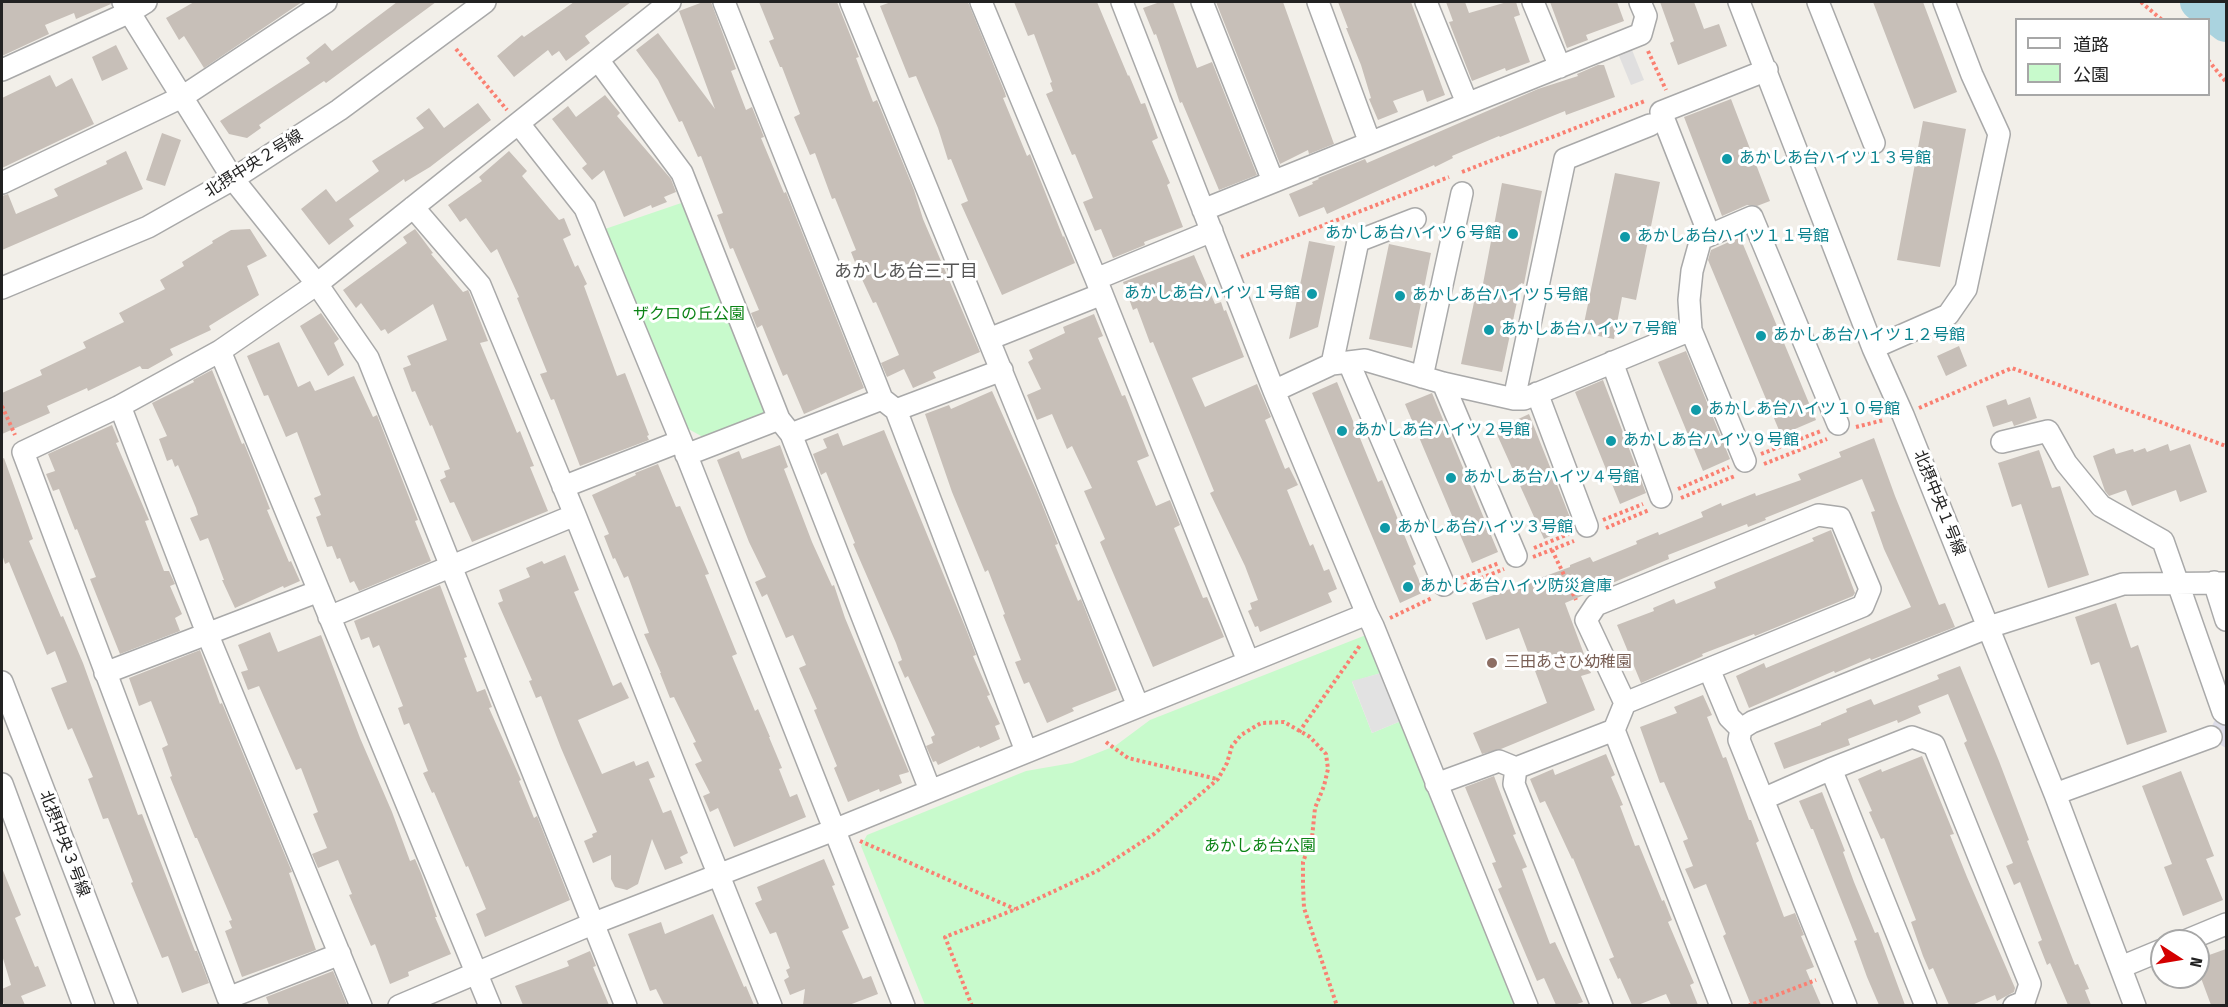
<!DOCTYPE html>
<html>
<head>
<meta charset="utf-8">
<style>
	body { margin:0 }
	#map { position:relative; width:2228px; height:1007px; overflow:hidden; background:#f2efe9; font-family:"Fira Sans Condensed","Noto Sans JP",sans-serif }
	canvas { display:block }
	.frame { position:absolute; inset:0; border:3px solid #222; pointer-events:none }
	.legend { position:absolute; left:2015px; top:18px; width:195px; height:78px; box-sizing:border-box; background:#fff; border:2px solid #a7a7a7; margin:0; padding:8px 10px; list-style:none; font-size:18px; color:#222 }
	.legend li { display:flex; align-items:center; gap:12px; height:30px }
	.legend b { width:30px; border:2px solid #a7a7a7 }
	.north { position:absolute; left:2150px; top:929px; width:60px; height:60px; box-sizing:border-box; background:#fff; border:2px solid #a7a7a7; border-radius:50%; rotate:102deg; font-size:16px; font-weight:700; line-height:24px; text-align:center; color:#222 }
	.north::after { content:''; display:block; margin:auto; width:21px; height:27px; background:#d40000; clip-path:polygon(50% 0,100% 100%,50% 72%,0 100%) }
</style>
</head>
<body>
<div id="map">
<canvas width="2228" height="1007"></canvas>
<div class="frame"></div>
<ul class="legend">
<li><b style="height:8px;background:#fff"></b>道路</li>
<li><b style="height:16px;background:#c8facc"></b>公園</li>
</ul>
<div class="north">N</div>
</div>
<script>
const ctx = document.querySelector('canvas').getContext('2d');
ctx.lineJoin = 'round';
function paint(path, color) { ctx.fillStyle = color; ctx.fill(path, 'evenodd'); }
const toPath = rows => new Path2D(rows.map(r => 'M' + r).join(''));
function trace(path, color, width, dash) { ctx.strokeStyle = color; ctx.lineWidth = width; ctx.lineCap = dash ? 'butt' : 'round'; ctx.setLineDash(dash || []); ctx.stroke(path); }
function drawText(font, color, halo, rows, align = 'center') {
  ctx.font = font + ' "Fira Sans Condensed","Noto Sans JP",sans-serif'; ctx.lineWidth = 6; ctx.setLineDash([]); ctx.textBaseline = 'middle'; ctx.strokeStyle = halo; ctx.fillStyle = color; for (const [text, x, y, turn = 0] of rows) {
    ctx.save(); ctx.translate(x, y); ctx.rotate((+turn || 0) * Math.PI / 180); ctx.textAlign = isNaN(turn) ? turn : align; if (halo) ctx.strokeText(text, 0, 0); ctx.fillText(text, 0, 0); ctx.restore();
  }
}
paint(toPath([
	[1630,45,1644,80,1631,85,1617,51]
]), '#e0dfdf');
paint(toPath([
	[693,199,771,396,763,414,703,437,683,426,605,229],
	[1366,635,1381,673,1352,682,1372,733,1401,721,1518,1005,925,1005,861,846,867,835,1026,771,1072,763,1115,746,1150,720]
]), '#c8facc');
paint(toPath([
	[1381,673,1401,721,1372,733,1352,681]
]), '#e2e2e2');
paint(toPath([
	[2223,705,2226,707,2226,748,2206,737]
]), '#dddde8');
trace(toPath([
	[2198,2,2226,24]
]), '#aad3df', 36);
paint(toPath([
	[2,2,110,2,111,4,76,19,74,13,45,25,49,34,2,56],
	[194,2,302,2,204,68,184,36,179,40,166,18],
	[397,2,436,2,326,83,324,81,259,125,261,128,247,138,229,134,220,121,310,63,306,58,325,43,332,51],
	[574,2,631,2,585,36,590,43,566,61,559,51,552,56,548,50,514,77,497,56,522,35,524,37],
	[703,2,711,2,736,69,731,71,746,110,752,107,764,137,761,138,784,193,786,192,864,388,804,414,787,374,783,376,762,325,757,328,751,313,759,310,733,248,730,249,717,215,723,213,701,156,698,157,682,121,679,122,658,80,636,50,658,33,715,109,679,11],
	[759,2,837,2,859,57,856,58,873,102,877,100,914,190,923,219,980,352,933,372,936,378,913,388,904,369,887,377,881,363,899,355,876,302,873,303,860,275,851,252,856,250,835,198,832,199,815,153,810,155,794,117,800,114,782,67,780,67,769,41,774,39],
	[891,2,968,2,1005,93,1006,97,1003,98,1027,156,1030,154,1063,237,1064,236,1075,263,1002,295,961,204,968,201,951,159,948,160,938,128,916,76,909,78,880,6],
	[1014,2,1097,2,1128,76,1129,75,1141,104,1145,103,1158,138,1152,141,1170,183,1167,185,1183,227,1144,242,1145,245,1113,258,1101,229,1095,231,1083,202,1093,198,1075,154,1072,155,1046,94,1053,91,1050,83,1052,82,1034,34,1028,36],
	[1160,2,1173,2,1197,68,1212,62,1257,175,1219,190,1182,102,1180,103,1156,34,1154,35,1143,8],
	[1216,2,1283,2,1334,144,1309,154,1308,150,1280,164],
	[1338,2,1411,2,1445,95,1427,102,1423,90,1393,101,1398,112,1378,120,1369,99,1371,98,1361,65,1346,28,1348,28],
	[1446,2,1465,2,1469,13,1507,2,1516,2,1520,15,1514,17,1530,62,1506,71,1505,68,1472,81,1449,22,1453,21],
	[1550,2,1617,2,1624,21,1586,35,1588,40,1567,48],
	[1660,2,1694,2,1704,29,1719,24,1727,46,1678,65,1670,43,1674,41],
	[1873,2,1923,2,1957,92,1914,109],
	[116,45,128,69,102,81,92,57],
	[1598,65,1604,65,1615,97,1566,115,1565,111,1500,137,1499,136,1452,156,1453,158,1435,167,1434,165,1327,214,1324,207,1299,217,1289,194,1313,184,1312,182,1319,179,1318,178,1365,159,1367,163,1538,89,1578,76,1577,74],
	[50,75,56,87,72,78,94,124,2,168,2,98],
	[605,95,620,113,617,116,671,179,676,192,664,197,667,202,652,208,651,205,624,217,604,170,592,180,582,168,587,164,552,119,568,106,576,117],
	[1731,99,1770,201,1757,206,1747,205,1722,216,1684,117],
	[478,103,491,120,430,167,405,182,404,179,349,219,354,226,329,245,301,209,326,189,336,202,379,171,372,161,424,128,416,118,429,108,444,128],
	[1923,121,1966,129,1940,267,1897,260],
	[162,133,181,140,165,186,146,180],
	[126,151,143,189,2,250,2,196,8,194,16,214,58,196,54,189,107,164,106,161],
	[509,151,527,171,522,176,559,220,564,218,571,235,563,239,575,267,578,265,587,284,584,286,617,376,625,373,649,435,647,436,649,440,580,466,554,399,551,400,540,374,547,372,517,298,519,297,497,249,491,253,466,218,460,222,448,205,482,181,479,177],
	[1615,173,1660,182,1636,300,1622,297,1614,339,1582,333],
	[1502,183,1542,191,1524,284,1521,283,1502,372,1461,364,1477,288,1482,289],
	[250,229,267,256,247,266,259,295,209,326,211,330,170,349,173,355,148,369,142,369,140,366,88,391,87,388,47,406,50,413,2,434,2,393,42,375,40,370,86,348,83,342,124,322,119,313,165,289,160,280,184,266,182,262,213,243,212,241,231,230],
	[415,229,433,253,431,254,463,292,468,290,469,292,488,341,480,343,517,433,520,431,534,466,530,467,548,511,472,542,454,502,450,503,440,480,446,477,444,471,450,469,432,425,430,426,415,391,412,392,403,368,411,365,407,356,447,340,433,304,388,334,385,329,381,331,361,303,356,308,343,290,407,243,403,237],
	[1740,237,1816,420,1781,435,1708,260,1711,250],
	[1309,241,1335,246,1318,327,1289,339],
	[1389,244,1431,253,1412,348,1369,339],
	[1194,255,1215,304,1221,302,1224,311,1226,310,1244,357,1192,378,1205,407,1257,384,1271,417,1265,420,1285,469,1289,467,1298,485,1287,490,1310,546,1313,544,1324,571,1329,569,1337,589,1328,593,1332,602,1260,632,1258,626,1255,627,1248,611,1252,609,1250,603,1258,600,1245,566,1210,493,1214,491,1153,342,1150,343,1137,308,1133,310,1123,282],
	[321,313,339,339,334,343,344,365,328,376,300,326],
	[1094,314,1103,336,1098,338,1122,396,1125,395,1149,456,1137,461,1156,506,1170,500,1180,525,1174,528,1203,598,1207,597,1224,637,1153,667,1100,542,1105,539,1084,491,1092,488,1072,446,1067,449,1052,414,1037,420,1027,395,1041,389,1028,362,1033,359,1029,350,1065,333,1063,327],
	[279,342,298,387,310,381,315,391,354,376,373,417,377,415,418,520,415,521,431,561,359,591,354,581,350,583,340,558,337,559,332,546,327,547,316,517,321,515,314,498,321,495,297,432,286,437,268,395,264,396,247,356],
	[1959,346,1967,366,1946,376,1937,356],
	[1686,351,1730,459,1703,471,1658,362],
	[212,370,242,444,244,443,257,475,270,509,267,510,289,562,291,561,300,581,284,588,283,586,235,608,222,580,224,580,208,538,200,541,190,518,198,515,196,508,178,465,175,467,172,459,167,461,159,439,167,436,152,403,194,382,193,380],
	[1603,380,1646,493,1620,504,1575,392],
	[1337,382,1378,482,1382,480,1416,564,1413,566,1424,592,1400,603,1312,393],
	[992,391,1037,492,1058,544,1055,545,1078,601,1081,599,1117,690,1072,708,1074,711,1047,723,1029,682,1024,684,1015,662,1021,660,1003,615,1005,614,988,570,985,572,952,492,925,414,949,405,951,409],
	[1432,393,1498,552,1472,563,1405,404],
	[2030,397,2037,418,2014,426,2012,421,1993,427,1986,406,2006,399,2008,405],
	[1529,414,1573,525,1544,539,1495,430],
	[112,425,119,442,116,443,149,520,145,521,164,571,169,571,175,584,170,586,182,614,175,618,180,631,120,654,90,579,96,577,77,529,75,530,59,489,53,491,46,474,55,471,48,454],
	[884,430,966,629,976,655,973,656,990,695,987,696,1000,724,995,726,1000,739,980,748,979,746,938,765,936,761,933,762,926,746,933,743,931,737,935,735,908,676,905,678,898,662,902,660,896,643,853,544,855,543,826,472,821,475,813,454,827,448,823,439,838,433,843,446],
	[1874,438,1895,496,1939,605,1945,603,1955,627,1871,660,1870,658,1835,673,1834,671,1749,708,1736,676,1764,663,1766,668,1911,607,1884,549,1871,512,1875,511,1862,479,1765,518,1766,520,1748,527,1747,524,1668,555,1669,559,1565,603,1591,673,1581,676,1595,710,1501,749,1482,754,1473,733,1547,703,1519,628,1486,640,1472,603,1570,567,1570,565,1590,557,1593,562,1637,544,1636,541,1658,532,1659,535,1703,517,1701,512,1721,503,1722,506,1755,493,1756,496,1801,480,1798,474,1841,457,1839,452],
	[2168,444,2170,451,2190,444,2207,492,2180,502,2176,490,2132,506,2126,490,2109,496,2105,491,2093,456,2114,448,2116,454,2133,449,2134,452,2145,448,2147,452],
	[780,445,788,467,784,469,812,542,832,586,834,585,845,618,909,772,899,775,902,783,880,792,879,789,848,802,834,768,837,766,814,710,817,709,799,668,806,665,793,635,786,638,767,594,762,597,755,582,766,577,749,542,717,460,739,451,742,459],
	[2039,450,2052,488,2060,486,2089,575,2048,588,2021,504,2012,507,1998,463],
	[4,458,33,539,29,541,61,617,63,616,83,663,138,815,142,814,195,951,197,951,209,983,182,993,168,956,162,958,131,883,133,882,108,818,103,819,88,779,93,777,72,728,68,730,51,688,67,682,55,651,47,655,9,562,5,564,2,554,2,459],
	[658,464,676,507,680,506,709,574,705,575,737,654,732,656,755,711,758,709,770,737,769,737,782,768,779,769,790,797,797,794,806,817,734,847,718,808,710,812,703,796,710,793,695,764,702,761,693,743,696,742,674,697,670,698,660,673,661,673,644,634,649,633,628,576,624,578,615,558,613,559,604,536,609,534,592,495,636,475,635,473],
	[1831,530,1855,593,1853,596,1755,636,1754,634,1702,654,1703,656,1641,683,1617,625,1654,611,1653,608,1674,599,1676,604,1716,588,1714,582,1814,541,1812,538],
	[565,555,579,590,574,592,613,686,621,682,629,698,578,720,602,774,634,761,636,766,648,761,655,777,649,779,663,813,671,810,688,853,680,857,683,863,665,870,652,839,638,884,627,890,615,887,611,879,611,855,593,863,584,841,593,837,592,834,597,832,561,748,541,696,536,698,529,681,532,680,498,603,503,601,499,590,530,577,526,568,542,561,544,564],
	[440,585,467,657,464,658,477,692,485,689,492,707,489,708,521,780,519,781,534,818,537,816,570,900,485,937,476,914,486,909,468,866,466,867,434,792,432,793,423,773,428,771,409,723,404,725,398,708,403,706,379,645,373,648,369,637,361,640,354,621],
	[2116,603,2131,648,2138,645,2167,732,2127,745,2099,662,2091,665,2075,617],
	[270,632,278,652,321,635,360,738,392,812,410,861,415,859,421,873,437,917,435,917,451,954,408,972,409,976,390,984,375,944,371,946,349,895,352,894,338,860,318,868,312,854,327,848,313,814,318,812,301,768,296,770,259,686,248,690,241,672,248,670,238,645],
	[200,650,220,704,222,703,292,872,289,873,316,950,242,977,225,931,232,928,229,921,232,920,197,838,195,838,170,777,172,776,162,748,168,745,151,701,139,706,129,678],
	[1960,666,1999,761,2029,840,2027,841,2075,965,2078,964,2089,989,2085,990,2091,1005,2068,1005,2050,963,2047,965,2038,942,2042,940,2020,882,2014,885,2006,866,2013,863,1964,743,1967,741,1948,694,1918,706,1921,713,1898,723,1897,720,1848,739,1850,745,1784,769,1774,743,1821,725,1821,723,1847,712,1846,709,1871,699,1874,705,1939,679,1937,675],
	[1703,695,1712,715,1707,717,1723,758,1726,757,1749,820,1751,820,1759,841,1756,843,1784,917,1795,913,1804,935,1801,936,1814,967,1806,970,1821,1005,1751,1005,1723,936,1726,934,1706,884,1694,889,1685,869,1693,866,1683,841,1688,839,1664,782,1660,783,1640,727,1677,713,1674,707],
	[1606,754,1615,775,1611,777,1623,805,1620,806,1635,846,1639,845,1662,901,1664,900,1672,920,1668,922,1694,983,1690,985,1698,1005,1671,1005,1666,994,1638,1005,1632,1005,1620,978,1618,979,1609,959,1614,957,1573,858,1572,859,1545,801,1540,803,1530,779,1553,769,1555,775],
	[1922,756,1954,834,1950,835,1967,877,2015,988,2014,992,1997,1001,1995,995,1972,1005,1949,1005,1933,968,1929,970,1923,956,1911,922,1916,920,1884,838,1881,839,1869,812,1872,811,1858,779,1881,769,1882,772],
	[2181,771,2214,856,2206,859,2223,900,2183,916,2164,867,2172,864,2142,786],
	[1494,776,1516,834,1513,835,1527,867,1522,869,1550,944,1555,942,1583,1002,1574,1005,1556,1005,1544,978,1537,981,1498,889,1502,887,1492,863,1496,862,1465,787],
	[1822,792,1845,851,1843,852,1854,882,1875,933,1878,932,1905,1005,1879,1005,1867,977,1854,941,1857,940,1813,829,1811,829,1799,801],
	[824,859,835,885,832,886,849,928,842,931,863,979,871,976,878,994,849,1005,803,1005,805,989,790,995,784,980,789,977,786,970,790,968,776,932,770,934,755,903,762,900,757,887],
	[2,868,21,915,15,918,35,967,38,966,46,986,21,996,25,1005,4,1005,2,999,2,989,11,985,2,955],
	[713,914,744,987,746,986,754,1005,664,1005,656,989,650,991,628,934,661,922,665,934],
	[2226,949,2226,1005,2211,1005,2198,970,2198,959],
	[590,951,596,966,593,967,609,1005,523,1005,515,986,569,966,567,961],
	[333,971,347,1005,269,1005,266,997]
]), '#c7bfb8');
const minor = toPath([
	[123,2,233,179,317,284,368,358,626,1006],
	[724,2,882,399,896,410,1026,751],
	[851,2,1138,706],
	[981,2,1096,279,1248,661],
	[1122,2,1274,391,1367,614,1373,626,1527,1006],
	[1202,2,1273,181],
	[1318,2,1370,143],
	[1426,2,1467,103],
	[1533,2,1560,67],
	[1739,2,1873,348,1903,415,2055,794,2135,1006],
	[1818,2,1874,143],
	[598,60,682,173,779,419,791,434,930,790],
	[2,70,130,12,146,2],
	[519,124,585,208,681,441,904,1006],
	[2,183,182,97,326,2],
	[413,207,480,285,575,515,771,1006],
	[1203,210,1641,34,1646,16,1640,2],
	[1701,239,1752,217,1838,424],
	[1096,279,1212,231],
	[2,288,148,227,233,179,339,110,485,2],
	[1691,330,1745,461],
	[989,339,1102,294],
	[1873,348,1948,315,1966,289,1999,134,1972,75,1944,2],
	[220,351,490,1006],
	[1612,362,1661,497],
	[1349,363,1444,585],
	[1332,364,1358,241,1415,219],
	[1422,377,1462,193],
	[1443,383,1516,556],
	[1274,391,1332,364,1365,360,1443,383,1514,399,1524,399,1691,330,1689,300,1692,271,1705,224,1661,112,1767,70],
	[1537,393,1587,526],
	[1514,399,1565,159,1650,125],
	[120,406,207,633,361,1006],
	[896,410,1002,370],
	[791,434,882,399],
	[2002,442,2048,431,2066,463,2101,506,2163,541,2223,712,2226,714],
	[686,455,779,419],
	[563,487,681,441],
	[2214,582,2226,620],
	[329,617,575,515],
	[1709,669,1729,717,1741,729],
	[105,673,319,591],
	[2,682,127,1006],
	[1614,730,1625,703,1586,620,1596,605,1818,515,1840,518,1870,589,1863,606,1625,703],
	[1831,769,1926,1006],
	[2,784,84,1006],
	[1436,784,1499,761,1516,768],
	[2055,794,2211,737],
	[1763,799,1831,769,1912,737,1934,745,2030,984,2024,1002,2014,1006],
	[2185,941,2226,924],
	[340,954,228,998,23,452,120,406,220,351,317,284,670,2],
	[2121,967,2162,950],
	[399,1006,592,924,834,830,1367,614],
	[1602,1006,1514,784,1516,768,1614,730,1721,1006],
	[1846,1006,1739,740,1741,729,1752,722,1989,627,2123,584,2226,583]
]);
trace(minor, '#a9a9a9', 24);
trace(toPath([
	[2141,2,2162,20],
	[456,49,507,110],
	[1648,51,1666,90],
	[2208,60,2226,82],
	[1462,172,1645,101],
	[1241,257,1449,177],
	[2,406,15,435],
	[1919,408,2012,368,2226,446],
	[1856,427,1884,420],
	[1761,454,1821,431],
	[1764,464,1827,439],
	[1678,489,1729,467],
	[1681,498,1735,476],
	[1603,520,1643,504],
	[1606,528,1649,510],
	[1534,548,1571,533],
	[1552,550,1576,600],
	[1533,557,1574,541],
	[1461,578,1499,563],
	[1464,585,1504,569],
	[1390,618,1432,598],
	[1299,732,1361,644],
	[1106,742,1128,758,1217,779],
	[860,841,1015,909],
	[972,1006,945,937,1016,909,1097,871,1154,834,1218,779,1227,763,1232,746,1241,735,1261,723,1284,722,1310,737,1326,754,1328,769,1324,786,1315,808,1312,838,1303,862,1303,885,1304,908,1337,1006],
	[1748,1006,1816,980]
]), '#fa8072', 4, [3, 3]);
trace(minor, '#fff', 21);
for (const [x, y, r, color] of [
	[1727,159,6,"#0f9aa8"],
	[1513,234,6,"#0f9aa8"],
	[1625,237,6,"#0f9aa8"],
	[1312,294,6,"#0f9aa8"],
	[1400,296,6,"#0f9aa8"],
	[1489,330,6,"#0f9aa8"],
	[1761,336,6,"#0f9aa8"],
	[1696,410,6,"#0f9aa8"],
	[1342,431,6,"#0f9aa8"],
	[1611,441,6,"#0f9aa8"],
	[1451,478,6,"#0f9aa8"],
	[1385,528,6,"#0f9aa8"],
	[1408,587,6,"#0f9aa8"],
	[1492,663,6,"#8d6e63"]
]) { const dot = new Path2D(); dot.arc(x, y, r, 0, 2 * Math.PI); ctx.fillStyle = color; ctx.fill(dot); trace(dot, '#fff', 2); }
drawText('16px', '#0d838f', '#fff', [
	["あかしあ台ハイツ１３号館",1739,159],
	["あかしあ台ハイツ６号館",1501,234,"right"],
	["あかしあ台ハイツ１１号館",1637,237],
	["あかしあ台ハイツ１号館",1300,294,"right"],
	["あかしあ台ハイツ５号館",1412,296],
	["あかしあ台ハイツ７号館",1501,330],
	["あかしあ台ハイツ１２号館",1773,336],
	["あかしあ台ハイツ１０号館",1708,410],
	["あかしあ台ハイツ２号館",1354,431],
	["あかしあ台ハイツ９号館",1623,441],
	["あかしあ台ハイツ４号館",1463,478],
	["あかしあ台ハイツ３号館",1397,528],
	["あかしあ台ハイツ防災倉庫",1420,587]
], 'left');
drawText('16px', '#222', '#fff', [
	["北摂中央２号線",254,164,-32],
	["北摂中央１号線",1939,503,68],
	["北摂中央３号線",64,844,69]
]);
drawText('16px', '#0c8416', '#fff', [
	["ザクロの丘公園",689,315],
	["あかしあ台公園",1260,847]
]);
drawText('16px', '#785e54', '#fff', [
	["三田あさひ幼稚園",1504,663]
], 'left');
drawText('18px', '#555', '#fff', [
	["あかしあ台三丁目",906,272]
]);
</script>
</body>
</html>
